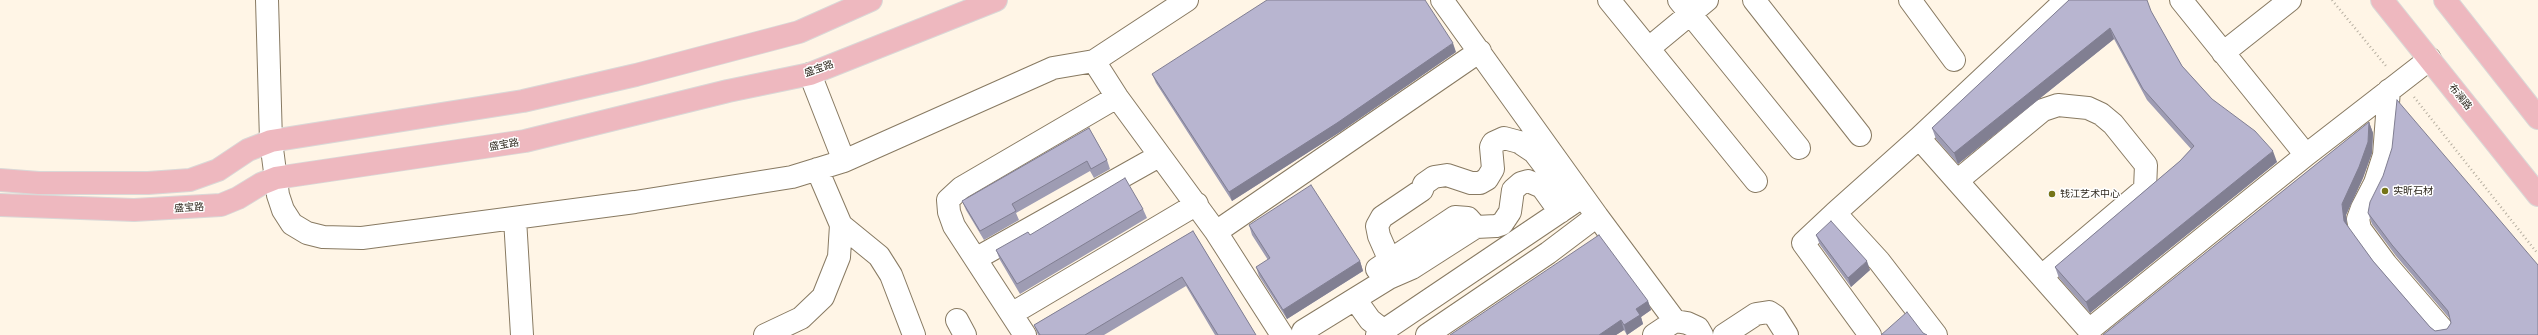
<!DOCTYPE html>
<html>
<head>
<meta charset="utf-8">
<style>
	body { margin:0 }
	canvas { display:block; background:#fff5e6 }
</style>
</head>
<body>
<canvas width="2538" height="335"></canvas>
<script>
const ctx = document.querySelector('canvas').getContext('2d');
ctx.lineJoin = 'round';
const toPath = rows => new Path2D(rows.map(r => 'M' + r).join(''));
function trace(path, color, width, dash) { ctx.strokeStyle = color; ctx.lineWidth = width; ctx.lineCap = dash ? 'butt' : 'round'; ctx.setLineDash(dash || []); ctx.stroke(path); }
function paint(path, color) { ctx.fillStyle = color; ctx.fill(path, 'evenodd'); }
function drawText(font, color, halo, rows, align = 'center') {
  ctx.font = font + ' Lora,"Noto Sans SC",serif'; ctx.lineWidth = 3; ctx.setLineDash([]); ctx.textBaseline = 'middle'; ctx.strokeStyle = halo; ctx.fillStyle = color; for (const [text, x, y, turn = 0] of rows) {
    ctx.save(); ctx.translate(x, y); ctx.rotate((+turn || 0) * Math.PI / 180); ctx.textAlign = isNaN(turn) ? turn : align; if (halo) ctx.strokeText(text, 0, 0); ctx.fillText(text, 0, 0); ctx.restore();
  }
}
const minor = toPath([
	[267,0,271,141,278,195,283,210,292,224,307,233,323,237,362,238,635,202,792,177,844,161,1053,68,1094,61,1187,0],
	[1609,0,1756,181],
	[1679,0,1799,148],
	[1754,0,1860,135],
	[1910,0,1954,60],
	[2066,0,1919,138,2089,330,2306,155,2430,59],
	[2181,0,2306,155],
	[1649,48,1707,0],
	[2223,53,2290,0],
	[1094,61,1117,97,1216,232,1282,335],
	[810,74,844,161],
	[2389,90,2384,155,2375,183,2362,208,2358,219,2360,229,2386,264,2443,330],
	[1919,138,1835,213,1879,261,1936,335],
	[1957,181,2043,110,2058,105,2088,108,2101,114,2113,124,2146,165,2145,189,2042,276],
	[1835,213,1803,243,1870,335],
	[1597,216,1675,321,1654,335],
	[515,219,522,335],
	[841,225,879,256,891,275,914,335],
	[1216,232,1480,51],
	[977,258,1159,156],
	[1377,269,1455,217,1468,218,1476,227],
	[1355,299,1370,320,1384,331],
	[1013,313,1197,204],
	[957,320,965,335],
	[1675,321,1687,323,1698,328,1702,335],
	[765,335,801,318,823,297,839,257,841,225,817,169],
	[1025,335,954,226,949,212,948,200,961,188,1117,97],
	[1305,335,1303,331,1389,278,1412,268,1476,227,1496,226,1502,224,1510,212,1513,190,1521,183,1528,181,1542,187,1560,212],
	[1377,335,1573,203,1534,152,1519,142,1504,138,1493,143,1491,147,1493,169,1487,179,1480,183,1471,183,1447,175,1434,177,1424,184,1422,190,1382,217,1377,226,1379,236,1390,261],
	[1427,335,1548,253,1597,216,1442,0],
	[1724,335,1756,314,1769,312,1775,316,1787,335]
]);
const major = toPath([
	[2382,0,2538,195],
	[2445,0,2538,118],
	[0,180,39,183,148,183,190,180,218,170,248,150,271,141,523,101,636,75,799,32,871,0],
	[0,205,134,210,221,205,238,198,261,184,276,178,525,141,728,91,810,74,996,0]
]);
trace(minor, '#887a62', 24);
trace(major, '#dad8d7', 24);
trace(toPath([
	[2332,0,2386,66],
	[2414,97,2538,254]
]), '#b7afa1', 2.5, [1, 3]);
trace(minor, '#fff', 22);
trace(major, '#eeb8bf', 22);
paint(toPath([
	[2069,0,2152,13,2182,66,2212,99,2277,162,2090,313,2059,278,2055,267,2180,161,2191,149,2147,100,2114,39,1958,164,1936,139,1932,128],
	[1456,52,1340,132,1232,201,1156,83,1152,74],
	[2369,122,2373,133,2372,153,2363,178,2346,215,2347,226,2373,261,2430,327,2435,331,2447,329,2451,323,2450,319,2396,256,2372,224,2368,213,2538,335,2103,335],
	[1089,128,1107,160,1110,169,1094,178,1090,171,1016,213,1019,220,984,240,966,210,962,201],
	[1143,209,1147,218,1020,294,1000,260,996,250,1030,235],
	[1249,225,1360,261,1363,271,1287,319,1259,276,1256,267,1268,260,1252,235],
	[1193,231,1256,335,1215,335,1186,286,1104,335,1038,335,1034,325],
	[1816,235,1870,270,1851,287,1820,245],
	[1648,301,1651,310,1641,317,1643,324,1627,335,1624,330,1616,335,1450,335]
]), '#9e9cb3');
paint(toPath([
	[2110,28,2114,39,1958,164,1954,153],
	[1453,43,1456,52,1340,132,1232,201,1229,192],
	[2369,122,2373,133,2372,153,2363,178,2346,215,2348,232,2344,221,2342,204],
	[2273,151,2277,162,2090,313,2086,302],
	[1360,261,1363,271,1287,319,1283,310],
	[1867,261,1870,270,1851,287,1848,278],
	[1648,301,1651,310,1641,317,1643,324,1627,335,1624,325,1636,309],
	[1621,320,1624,330,1616,335,1599,335]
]), '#817f92');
const building = toPath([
	[1267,0,1425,0,1453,43,1337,123,1229,192,1152,74,1267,0],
	[2069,0,2147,0,2151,11,2182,66,2212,99,2255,131,2273,151,2086,302,2055,267,2180,161,2194,146,2143,89,2110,28,1954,153,1932,128,2069,0],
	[2397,100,2538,265,2538,335,2103,335,2369,122,2368,142,2359,167,2342,204,2344,221,2373,261,2430,327,2435,331,2447,329,2451,323,2448,311,2392,245,2368,213,2370,202,2383,176,2392,148,2397,100],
	[1089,128,1107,160,1091,169,1087,161,1012,204,1016,211,980,231,962,201,1089,128],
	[1125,178,1143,209,1017,284,996,250,1028,232,1030,235,1125,178],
	[1311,185,1360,261,1283,310,1256,267,1270,258,1249,225,1311,185],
	[1831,221,1867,261,1848,278,1816,235,1831,221],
	[1193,231,1256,335,1218,335,1182,277,1085,335,1040,335,1034,325,1193,231],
	[1599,235,1648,301,1636,309,1640,315,1624,325,1621,320,1599,335,1450,335,1599,235],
	[1907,312,1923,333,1927,335,1881,335,1907,312]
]);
paint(building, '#b8b5d0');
trace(building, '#817f92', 1);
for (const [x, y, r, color] of [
	[2385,191,4,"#757418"],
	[2052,194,4,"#757418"]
]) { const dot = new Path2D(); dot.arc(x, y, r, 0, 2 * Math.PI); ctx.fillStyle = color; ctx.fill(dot); trace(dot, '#fff', 1.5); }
drawText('10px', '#2f291f', '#fff', [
	["盛宝路",819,69,-19],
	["布澜路",2460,97,51],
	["盛宝路",504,145,-9],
	["盛宝路",189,208,-3]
]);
drawText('10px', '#2f291f', '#fff', [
	["实昕石材",2393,191],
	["钱江艺术中心",2060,194]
], 'left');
</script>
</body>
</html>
